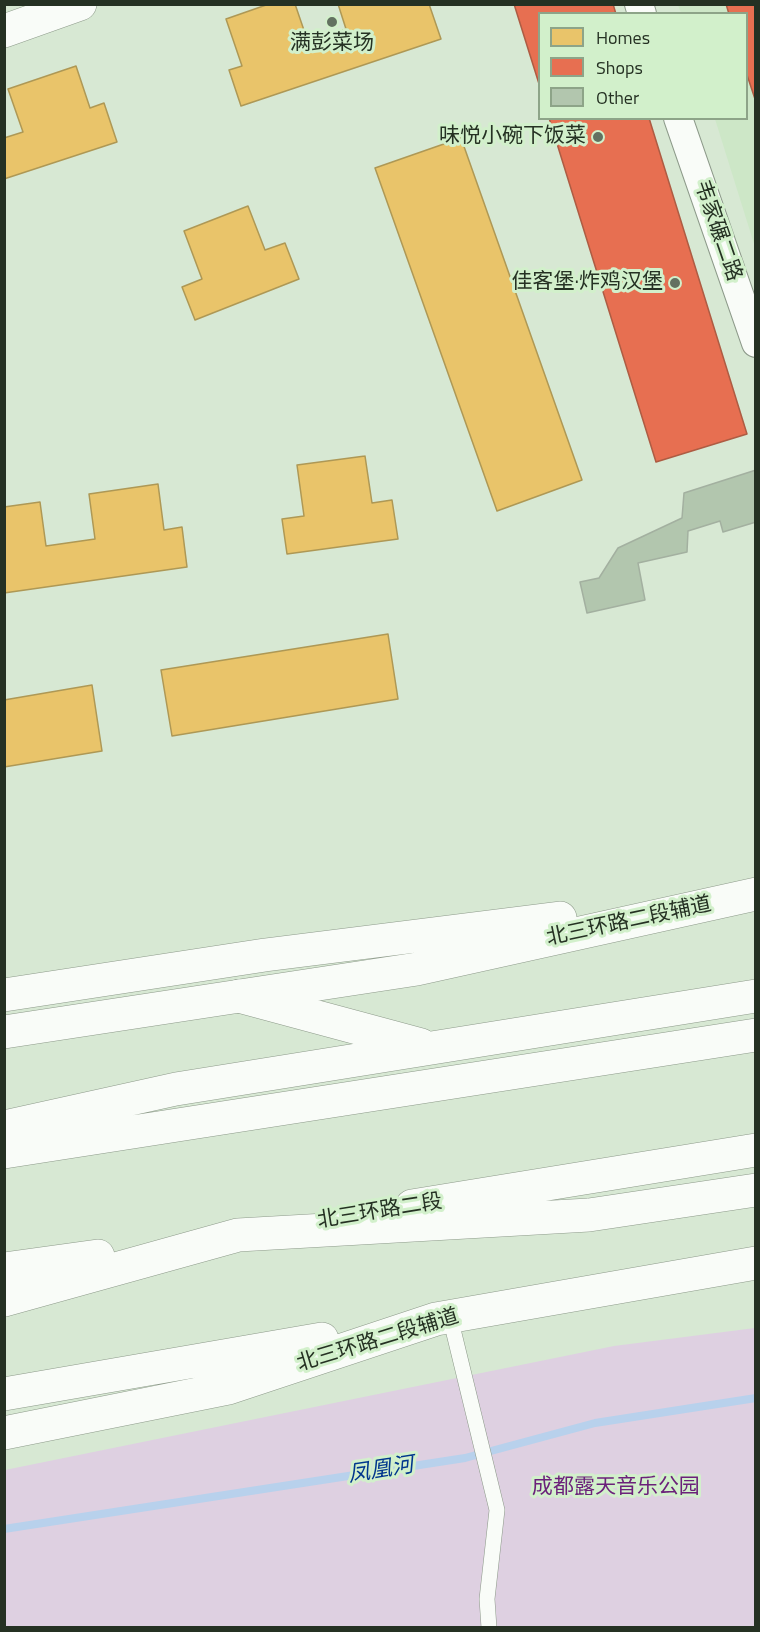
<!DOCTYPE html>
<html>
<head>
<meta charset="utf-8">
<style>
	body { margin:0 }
	#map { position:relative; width:760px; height:1632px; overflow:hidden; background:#d7e8d3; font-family:"Titillium Web",sans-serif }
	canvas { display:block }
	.frame { position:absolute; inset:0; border:6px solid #253123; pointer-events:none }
	.legend { position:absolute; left:538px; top:12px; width:210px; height:108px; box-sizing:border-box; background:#d2f0cb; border:2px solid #8da488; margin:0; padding:8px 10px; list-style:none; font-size:18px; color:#253123 }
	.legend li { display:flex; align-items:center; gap:12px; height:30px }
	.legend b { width:30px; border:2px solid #8da488 }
</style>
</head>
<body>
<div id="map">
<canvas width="760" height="1632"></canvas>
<div class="frame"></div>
<ul class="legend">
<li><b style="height:16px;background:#e9c46a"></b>Homes</li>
<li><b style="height:16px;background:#e76f51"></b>Shops</li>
<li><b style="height:16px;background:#b2c6ae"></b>Other</li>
</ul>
</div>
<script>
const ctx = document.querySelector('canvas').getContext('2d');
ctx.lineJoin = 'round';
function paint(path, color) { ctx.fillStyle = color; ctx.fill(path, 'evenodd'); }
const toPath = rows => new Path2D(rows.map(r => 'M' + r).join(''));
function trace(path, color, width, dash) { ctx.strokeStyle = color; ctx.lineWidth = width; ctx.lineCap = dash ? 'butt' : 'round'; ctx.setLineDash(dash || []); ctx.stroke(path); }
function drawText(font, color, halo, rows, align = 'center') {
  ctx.font = font + ' "Titillium Web","Noto Sans SC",sans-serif'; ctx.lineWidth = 6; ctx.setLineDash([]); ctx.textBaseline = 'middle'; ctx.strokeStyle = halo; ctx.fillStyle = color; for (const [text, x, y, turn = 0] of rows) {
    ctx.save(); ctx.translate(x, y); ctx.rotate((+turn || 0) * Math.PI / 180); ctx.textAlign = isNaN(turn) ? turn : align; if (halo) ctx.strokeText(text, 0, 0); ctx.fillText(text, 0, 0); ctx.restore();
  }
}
paint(toPath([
	[678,5,755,5,755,247,715,119,746,118,746,14,681,13]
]), '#cde7c7');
paint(toPath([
	[755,1328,755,1627,5,1628,5,1470,614,1346]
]), '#ded0e1');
const homes = toPath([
	[269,4,295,4,308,42,346,29,338,4,429,4,441,39,241,106,229,70,242,66,226,19,269,4],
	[76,66,90,108,104,103,117,142,4,179,4,138,23,132,8,89,76,66],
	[461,138,582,480,497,511,375,168,461,138],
	[248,206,265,250,285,243,299,279,195,320,182,287,202,279,184,231,248,206],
	[365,456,372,503,392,500,398,539,287,554,282,519,304,516,297,465,365,456],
	[158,484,164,530,182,527,187,567,4,593,4,507,40,502,46,546,95,539,89,494,158,484],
	[388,634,398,699,172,736,161,670,388,634],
	[92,685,102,751,4,767,4,700,92,685]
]);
paint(homes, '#e9c46a');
trace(homes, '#ae9855', 1.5);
const shops = toPath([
	[514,4,613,4,616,14,540,14,540,87,514,4],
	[726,4,756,4,756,102,746,72,746,14,729,14,726,4],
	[549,118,649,118,747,434,656,462,549,118]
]);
paint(shops, '#e76f51');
trace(shops, '#ad5c43', 1.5);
trace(toPath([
	[4,1529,465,1458,595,1423,756,1398]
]), '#b8d1ec', 8);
const building = toPath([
	[756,470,756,522,723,532,720,521,688,531,687,552,638,563,645,600,587,613,580,582,599,578,618,548,682,518,684,493,756,470]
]);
paint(building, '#b2c6ae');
trace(building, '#a3b0a0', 1.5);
const service = toPath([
	[450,1317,497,1510,487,1599,489,1628]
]);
const minor = toPath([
	[639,4,642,14],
	[678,118,756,343]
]);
const tertiary = toPath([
	[4,31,80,4]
]);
const secondary = toPath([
	[4,995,265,955,560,918],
	[4,1032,417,969,756,894],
	[4,1394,322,1339],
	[4,1433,228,1388,436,1319,756,1263]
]);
const trunk = toPath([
	[239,996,421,1045],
	[4,1127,176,1089,756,996],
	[4,1152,756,1035],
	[412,1206,756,1150],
	[4,1269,98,1256],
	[4,1300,238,1235,589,1215,756,1190]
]);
trace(service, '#8d9a8a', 16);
trace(minor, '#8d9a8a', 30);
trace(tertiary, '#8d9a8a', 34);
trace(secondary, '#8d9a8a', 34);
trace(trunk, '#8d9a8a', 34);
trace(service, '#f9fcf8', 15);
trace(minor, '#f9fcf8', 28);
trace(tertiary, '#f9fcf8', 33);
trace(secondary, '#f9fcf8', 33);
trace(trunk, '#f9fcf8', 33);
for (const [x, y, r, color] of [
	[332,22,6,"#637161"],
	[598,137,6,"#637161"],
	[675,283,6,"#637161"]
]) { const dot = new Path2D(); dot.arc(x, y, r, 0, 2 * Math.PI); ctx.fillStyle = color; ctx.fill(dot); trace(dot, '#d2f0cb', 2); }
drawText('21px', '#253123', '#d2f0cb', [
	["满彭菜场",332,44,"center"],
	["味悦小碗下饭菜",586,137],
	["佳客堡·炸鸡汉堡",663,283]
], 'right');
drawText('21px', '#253123', '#d2f0cb', [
	["韦家碾二路",717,231,71],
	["北三环路二段辅道",629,922,-12],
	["北三环路二段",380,1212,-9],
	["北三环路二段辅道",378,1341,-17]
]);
drawText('21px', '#6b217a', '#d2f0cb', [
	["成都露天音乐公园",616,1488]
]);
drawText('italic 22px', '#00368d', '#d2f0cb', [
	["凤凰河",381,1471,-9]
]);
</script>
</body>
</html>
